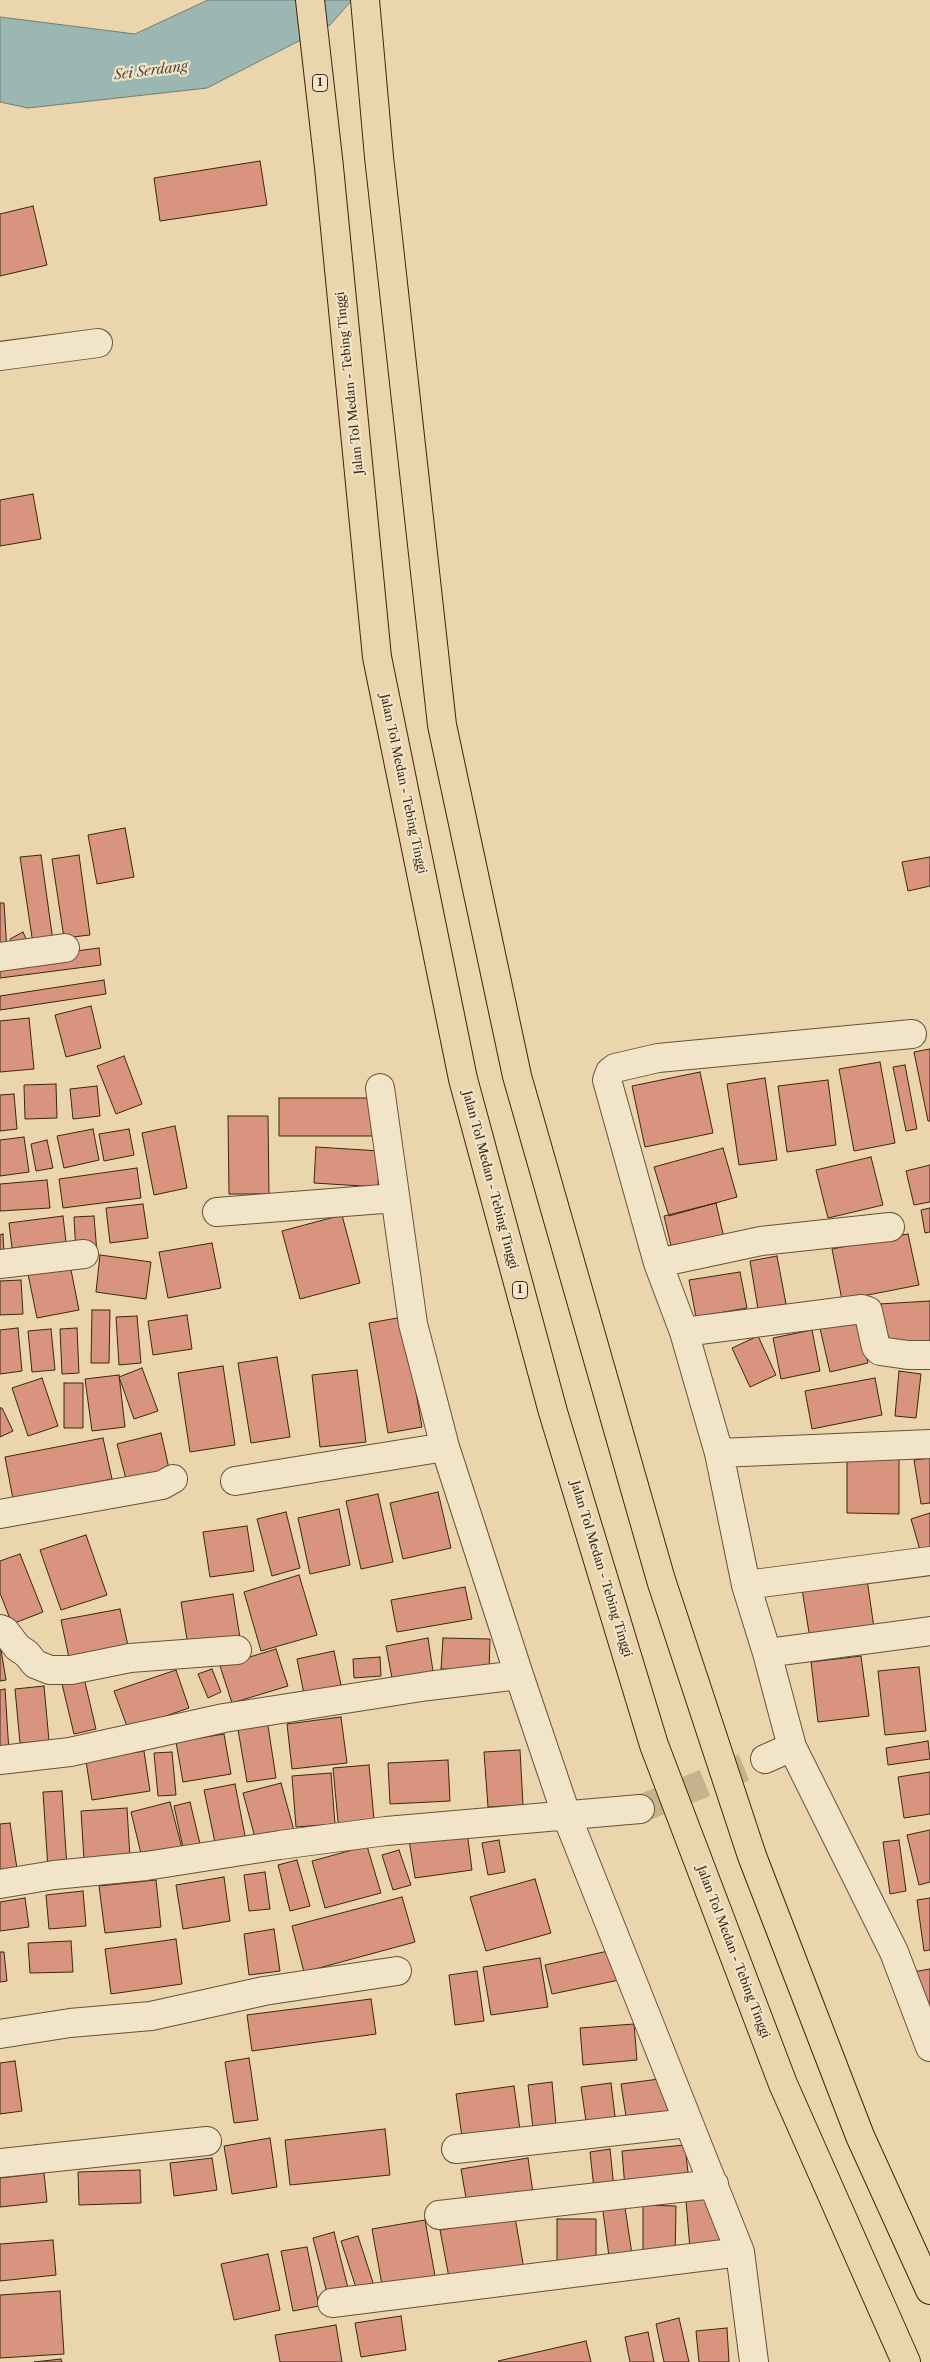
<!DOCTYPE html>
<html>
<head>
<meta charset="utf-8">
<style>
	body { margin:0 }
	canvas { display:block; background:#ead5ac }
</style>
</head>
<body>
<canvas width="930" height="2362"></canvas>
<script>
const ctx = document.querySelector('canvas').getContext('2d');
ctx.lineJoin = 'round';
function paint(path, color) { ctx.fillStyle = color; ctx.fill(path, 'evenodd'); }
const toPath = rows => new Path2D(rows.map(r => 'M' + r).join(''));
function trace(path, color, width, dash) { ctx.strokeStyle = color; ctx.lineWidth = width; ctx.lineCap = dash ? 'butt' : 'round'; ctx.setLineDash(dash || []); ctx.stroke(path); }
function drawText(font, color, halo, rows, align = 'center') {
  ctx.font = font + ' "Libre Caslon Text",serif'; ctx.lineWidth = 4.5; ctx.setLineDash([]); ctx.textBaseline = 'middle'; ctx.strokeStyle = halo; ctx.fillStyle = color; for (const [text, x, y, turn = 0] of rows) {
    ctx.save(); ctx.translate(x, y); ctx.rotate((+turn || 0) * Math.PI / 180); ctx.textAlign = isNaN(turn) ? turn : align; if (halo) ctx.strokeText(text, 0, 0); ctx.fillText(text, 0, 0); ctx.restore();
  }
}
const water = toPath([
	[208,0,352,0,330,25,207,88,28,108,0,102,0,17,135,34,208,0]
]);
paint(water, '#9ab7b2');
trace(water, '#747d72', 1);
const building = toPath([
	[260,161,267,205,160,221,154,178,260,161],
	[33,206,47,265,0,276,0,214,33,206],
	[33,494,41,539,0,546,0,500,33,494],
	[125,828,134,877,97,884,88,835,125,828],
	[41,855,53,941,33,944,20,857,41,855],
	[79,855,90,935,64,938,52,859,79,855],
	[930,857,930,886,908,891,902,862,930,857],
	[0,903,4,903,7,951,0,952,0,903],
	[23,932,27,941,14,948,10,939,23,932],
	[99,948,101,965,0,978,0,961,99,948],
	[104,980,106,994,0,1010,0,996,104,980],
	[91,1006,101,1048,66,1057,55,1015,91,1006],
	[29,1018,34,1069,0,1072,0,1021,29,1018],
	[930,1049,930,1121,928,1121,914,1052,930,1049],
	[124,1056,142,1104,116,1114,97,1066,124,1056],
	[880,1062,895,1143,854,1151,839,1069,880,1062],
	[905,1065,917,1129,906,1131,893,1067,905,1065],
	[700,1072,713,1133,645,1147,632,1086,700,1072],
	[765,1078,777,1160,739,1165,727,1084,765,1078],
	[828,1080,836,1145,787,1152,778,1086,828,1080],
	[56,1084,57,1118,25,1119,24,1085,56,1084],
	[97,1086,100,1116,73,1119,70,1089,97,1086],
	[14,1094,17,1129,0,1131,0,1095,14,1094],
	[279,1098,376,1098,376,1136,279,1136,279,1098],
	[228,1116,268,1116,269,1194,229,1194,228,1116],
	[175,1126,187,1188,154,1195,142,1133,175,1126],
	[93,1129,99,1160,64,1168,57,1136,93,1129],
	[129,1129,134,1155,104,1161,99,1134,129,1129],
	[24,1137,29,1172,0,1176,0,1140,24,1137],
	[47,1140,53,1168,36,1171,31,1144,47,1140],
	[316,1147,380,1151,378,1187,314,1183,316,1147],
	[723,1148,737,1197,669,1216,654,1167,723,1148],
	[871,1157,883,1205,828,1218,816,1170,871,1157],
	[930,1165,930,1202,914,1205,906,1171,930,1165],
	[137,1168,141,1198,63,1208,59,1179,137,1168],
	[47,1180,50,1208,0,1211,0,1184,47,1180],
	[716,1203,724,1238,672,1250,664,1216,716,1203],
	[143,1204,148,1238,110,1243,106,1208,143,1204],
	[930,1208,930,1232,925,1233,921,1210,930,1208],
	[342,1215,360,1283,300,1299,282,1231,342,1215],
	[63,1216,66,1242,12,1248,9,1223,63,1216],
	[94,1216,97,1253,76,1254,74,1217,94,1216],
	[3,1234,4,1254,0,1255,0,1235,3,1234],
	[908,1234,919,1285,842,1300,832,1249,908,1234],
	[212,1243,221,1288,168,1298,159,1252,212,1243],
	[100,1255,151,1262,146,1299,96,1292,100,1255],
	[777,1256,786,1304,758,1309,750,1261,777,1256],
	[70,1265,79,1310,37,1318,28,1274,70,1265],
	[740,1272,747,1308,696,1317,689,1280,740,1272],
	[21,1280,23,1314,0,1315,0,1281,21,1280],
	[930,1301,930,1345,883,1349,879,1304,930,1301],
	[92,1310,110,1310,109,1363,91,1363,92,1310],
	[187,1315,192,1349,153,1355,148,1321,187,1315],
	[858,1315,868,1363,830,1372,819,1324,858,1315],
	[137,1316,141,1363,119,1365,116,1317,137,1316],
	[403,1317,422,1427,388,1433,369,1323,403,1317],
	[18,1328,22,1371,0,1374,0,1330,18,1328],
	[77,1328,79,1373,62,1374,60,1329,77,1328],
	[51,1329,55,1370,32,1372,28,1331,51,1329],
	[812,1330,820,1371,781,1379,773,1338,812,1330],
	[758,1336,776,1375,750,1387,732,1348,758,1336],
	[277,1357,290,1437,251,1443,238,1363,277,1357],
	[223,1366,235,1445,190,1452,178,1373,223,1366],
	[142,1368,158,1411,134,1419,119,1377,142,1368],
	[357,1370,366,1442,320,1447,312,1375,357,1370],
	[899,1371,921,1374,916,1418,895,1416,899,1371],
	[119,1375,125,1427,92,1431,85,1379,119,1375],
	[42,1378,58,1426,28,1436,12,1388,42,1378],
	[875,1378,882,1415,812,1429,805,1391,875,1378],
	[64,1383,83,1383,83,1428,64,1428,64,1383],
	[0,1408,2,1408,13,1431,0,1437,0,1408],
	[161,1433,170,1473,127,1483,117,1444,161,1433],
	[103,1438,112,1479,13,1499,5,1457,103,1438],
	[847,1456,899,1457,899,1514,847,1513,847,1456],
	[930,1458,930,1503,921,1504,914,1460,930,1458],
	[438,1492,451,1548,403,1559,390,1503,438,1492],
	[378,1494,393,1562,361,1569,346,1501,378,1494],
	[339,1509,350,1565,310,1574,298,1518,339,1509],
	[286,1512,300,1568,272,1576,257,1519,286,1512],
	[930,1513,930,1547,920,1550,911,1519,930,1513],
	[247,1526,254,1571,210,1577,203,1532,247,1526],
	[86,1535,107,1595,61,1610,40,1550,86,1535],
	[20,1554,43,1612,12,1624,0,1593,0,1561,20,1554],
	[299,1575,317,1635,261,1651,244,1592,299,1575],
	[867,1579,875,1635,811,1645,802,1589,867,1579],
	[465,1587,472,1619,397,1632,391,1600,465,1587],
	[233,1594,241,1644,189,1652,181,1602,233,1594],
	[120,1609,130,1655,71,1667,61,1620,120,1609],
	[428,1638,433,1671,392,1678,386,1646,428,1638],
	[443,1638,490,1639,489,1671,441,1669,443,1638],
	[0,1644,6,1680,0,1681,0,1644],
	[276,1649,288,1686,232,1703,220,1666,276,1649],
	[334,1651,341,1685,304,1694,297,1659,334,1651],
	[861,1656,869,1716,818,1722,811,1662,861,1656],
	[380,1657,381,1676,354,1678,353,1659,380,1657],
	[919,1667,926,1731,885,1735,878,1671,919,1667],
	[212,1669,221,1692,208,1698,198,1674,212,1669],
	[176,1670,189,1708,128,1729,114,1691,176,1670],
	[84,1678,96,1729,74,1734,62,1684,84,1678],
	[44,1686,49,1741,20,1743,15,1689,44,1686],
	[5,1689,9,1752,0,1752,0,1690,5,1689],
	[266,1713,276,1778,247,1782,236,1718,266,1713],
	[341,1717,347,1763,292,1769,287,1724,341,1717],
	[224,1734,231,1774,183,1782,176,1742,224,1734],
	[928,1741,930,1759,888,1765,886,1748,928,1741],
	[520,1750,523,1805,488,1807,484,1752,520,1750],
	[144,1751,150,1791,92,1800,86,1761,144,1751],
	[172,1752,176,1795,158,1796,154,1753,172,1752],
	[448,1760,450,1801,390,1804,388,1763,448,1760],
	[369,1765,375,1830,339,1832,333,1768,369,1765],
	[930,1772,930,1814,904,1818,898,1777,930,1772],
	[331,1773,335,1824,296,1827,292,1776,331,1773],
	[281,1783,295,1834,257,1845,243,1793,281,1783],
	[235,1784,247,1846,217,1852,204,1790,235,1784],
	[62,1791,67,1868,48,1869,43,1792,62,1791],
	[170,1802,183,1852,143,1862,131,1812,170,1802],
	[190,1802,201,1848,184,1852,174,1806,190,1802],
	[127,1808,130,1857,84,1860,81,1811,127,1808],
	[10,1823,18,1875,0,1878,0,1824,10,1823],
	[930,1830,930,1882,919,1885,907,1835,930,1830],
	[467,1832,472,1870,415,1878,409,1840,467,1832],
	[499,1840,505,1872,488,1875,482,1843,499,1840],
	[899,1840,906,1891,890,1894,883,1842,899,1840],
	[367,1846,381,1893,325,1908,312,1861,367,1846],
	[399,1850,411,1885,393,1890,382,1855,399,1850],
	[297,1860,310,1906,290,1911,278,1865,297,1860],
	[265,1872,270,1909,249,1911,244,1875,265,1872],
	[224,1877,230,1921,183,1929,176,1885,224,1877],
	[535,1879,551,1933,486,1951,470,1897,535,1879],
	[156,1880,161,1927,105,1933,99,1886,156,1880],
	[83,1891,86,1926,49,1929,46,1895,83,1891],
	[402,1897,415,1942,304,1972,292,1926,402,1897],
	[25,1898,29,1927,0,1931,0,1902,25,1898],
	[930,1898,930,1950,924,1951,917,1900,930,1898],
	[274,1929,280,1971,249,1975,244,1934,274,1929],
	[176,1939,182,1984,111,1994,105,1949,176,1939],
	[71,1941,73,1972,30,1973,28,1943,71,1941],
	[617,1949,624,1979,552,1994,545,1965,617,1949],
	[0,1952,4,1952,7,1981,0,1982,0,1952],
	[540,1958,548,2007,491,2015,483,1967,540,1958],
	[930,1969,930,2024,913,1972,930,1969],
	[477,1971,484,2021,455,2025,449,1975,477,1971],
	[371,1999,376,2034,252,2051,247,2015,371,1999],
	[634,2024,637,2060,583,2065,580,2028,634,2024],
	[249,2058,258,2120,234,2123,225,2062,249,2058],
	[15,2061,22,2111,0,2114,0,2063,15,2061],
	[667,2078,672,2116,627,2123,621,2084,667,2078],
	[552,2082,557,2135,534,2137,528,2085,552,2082],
	[611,2083,616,2124,587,2128,581,2087,611,2083],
	[514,2086,521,2137,463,2144,456,2094,514,2086],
	[385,2129,390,2175,290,2185,285,2140,385,2129],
	[270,2138,277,2187,232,2194,224,2146,270,2138],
	[685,2145,689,2182,625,2188,622,2151,685,2145],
	[610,2149,614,2188,594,2189,590,2152,610,2149],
	[212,2158,217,2190,174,2196,170,2163,212,2158],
	[528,2158,533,2193,467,2204,461,2169,528,2158],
	[140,2170,141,2203,79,2205,78,2172,140,2170],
	[44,2173,47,2202,0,2207,0,2178,44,2173],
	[716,2198,720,2246,690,2249,686,2201,716,2198],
	[624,2201,633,2261,610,2264,602,2204,624,2201],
	[643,2205,676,2206,675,2258,643,2257,643,2205],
	[515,2217,525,2275,451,2288,440,2230,515,2217],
	[557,2219,596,2219,596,2269,557,2269,557,2219],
	[425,2220,437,2287,384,2296,372,2229,425,2220],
	[334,2232,350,2296,329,2301,313,2238,334,2232],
	[358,2236,376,2292,359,2297,341,2241,358,2236],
	[53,2240,56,2275,0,2281,0,2244,53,2240],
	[307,2247,319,2306,293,2311,281,2251,307,2247],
	[268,2254,280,2310,234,2320,221,2264,268,2254],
	[60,2291,64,2354,0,2358,0,2295,60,2291],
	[401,2316,406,2350,361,2357,355,2323,401,2316],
	[679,2318,689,2362,664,2362,656,2324,679,2318],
	[336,2325,342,2362,280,2362,275,2335,336,2325],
	[727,2328,729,2362,699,2362,696,2331,727,2328],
	[648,2332,654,2362,630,2362,625,2337,648,2332],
	[586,2341,591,2362,499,2362,498,2361,586,2341],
	[61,2359,62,2362,34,2362,61,2359]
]);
paint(building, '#d8947f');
trace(building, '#3b2713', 1);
trace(toPath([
	[640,1809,765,1759]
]), '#c7b28d', 28, [28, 14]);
const minor = toPath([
	[0,356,98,343],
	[0,957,65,948],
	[912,1034,658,1058,615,1068,610,1072,607,1080,658,1263,684,1332,719,1453,746,1585,767,1653,792,1747,894,1952,930,2047],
	[380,1088,413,1324,445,1447,519,1675,566,1814,740,2252,754,2362],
	[217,1212,395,1198],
	[658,1263,761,1241,890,1227],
	[0,1264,84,1254],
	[684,1332,862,1309,868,1311,876,1347,880,1351,908,1355,930,1355],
	[719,1453,930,1444],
	[235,1481,445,1447],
	[0,1514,162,1485,173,1479],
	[746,1585,930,1561],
	[0,1629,5,1631,17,1647,27,1654,35,1664,50,1670,71,1670,130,1658,237,1650],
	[767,1653,930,1631],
	[765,1759,792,1747],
	[0,1760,70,1752,224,1718,428,1686,519,1675],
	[0,1884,54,1875,146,1866,280,1845,386,1831,640,1809],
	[0,2034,70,2023,151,2016,264,1991,397,1971],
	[456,2149,688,2123],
	[0,2163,207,2141],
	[439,2215,714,2184],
	[332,2303,740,2252]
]);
const highway = toPath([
	[310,0,329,167,377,657,463,1079,553,1412,654,1745,783,2084,906,2362],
	[365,0,379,157,442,725,517,1076,661,1580,752,1856,860,2136,930,2290]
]);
trace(minor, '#675239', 30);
trace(highway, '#3b2713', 30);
trace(minor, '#f1e4c9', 28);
trace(highway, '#ead5ac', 28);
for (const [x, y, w] of [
	[320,83,15],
	[520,1290,15]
]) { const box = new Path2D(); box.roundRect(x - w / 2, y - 8.5, w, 17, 4); ctx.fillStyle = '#f1e4c9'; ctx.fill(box); trace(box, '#3b2713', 1); }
drawText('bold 11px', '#3b2713', null, [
	["1",320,83],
	["1",520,1290]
]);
drawText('12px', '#3b2713', '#f1e4c9', [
	["Jalan Tol Medan - Tebing Tinggi",350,383,-96],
	["Jalan Tol Medan - Tebing Tinggi",403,784,78],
	["Jalan Tol Medan - Tebing Tinggi",490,1180,75],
	["Jalan Tol Medan - Tebing Tinggi",601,1569,73],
	["Jalan Tol Medan - Tebing Tinggi",733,1952,69]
]);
drawText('italic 14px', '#534b3b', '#f1e4c9', [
	["Sei Serdang",151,71,-7]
]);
</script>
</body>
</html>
